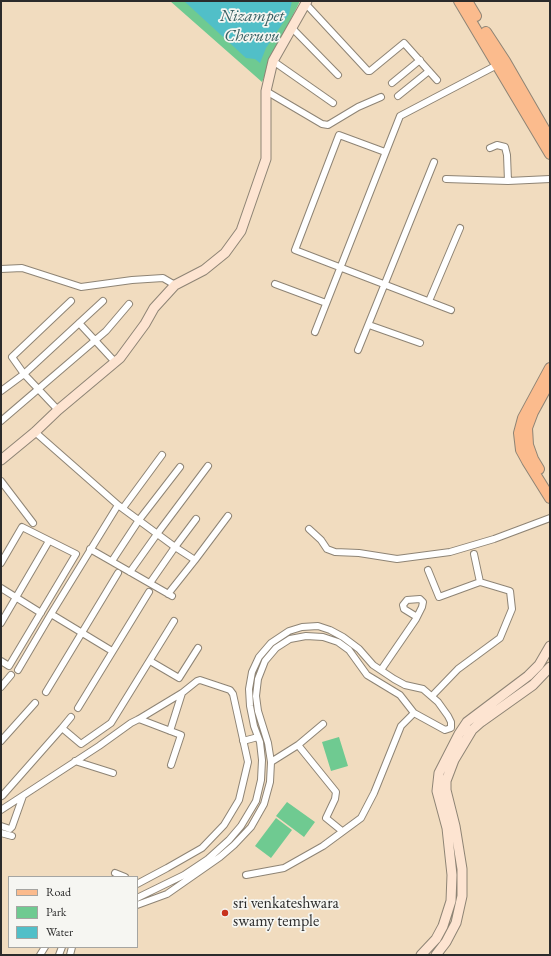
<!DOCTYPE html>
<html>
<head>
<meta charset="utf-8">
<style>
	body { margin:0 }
	#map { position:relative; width:551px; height:956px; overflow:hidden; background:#f1dcbf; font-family:"EB Garamond",serif }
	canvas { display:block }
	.frame { position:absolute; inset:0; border:2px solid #2b2b2b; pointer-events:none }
	.legend { position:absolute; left:8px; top:876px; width:130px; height:72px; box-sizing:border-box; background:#f6f6f2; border:1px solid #a5a5a2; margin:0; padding:5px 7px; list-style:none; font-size:12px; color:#2b2b2b }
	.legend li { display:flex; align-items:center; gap:8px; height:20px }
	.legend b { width:20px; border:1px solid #a5a5a2 }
</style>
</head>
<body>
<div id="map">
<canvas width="551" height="956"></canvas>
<div class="frame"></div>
<ul class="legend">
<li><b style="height:5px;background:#fbbb8d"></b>Road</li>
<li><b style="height:11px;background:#6fca91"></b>Park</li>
<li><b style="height:11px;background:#51bfc8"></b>Water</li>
</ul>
</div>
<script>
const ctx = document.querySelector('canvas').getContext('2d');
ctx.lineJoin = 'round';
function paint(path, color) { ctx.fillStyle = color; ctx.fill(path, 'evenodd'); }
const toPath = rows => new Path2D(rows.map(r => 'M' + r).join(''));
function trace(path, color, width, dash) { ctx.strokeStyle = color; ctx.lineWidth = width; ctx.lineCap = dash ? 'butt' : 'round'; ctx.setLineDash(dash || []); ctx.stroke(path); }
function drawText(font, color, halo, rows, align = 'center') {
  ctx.font = font + ' "EB Garamond",serif'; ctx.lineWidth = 3.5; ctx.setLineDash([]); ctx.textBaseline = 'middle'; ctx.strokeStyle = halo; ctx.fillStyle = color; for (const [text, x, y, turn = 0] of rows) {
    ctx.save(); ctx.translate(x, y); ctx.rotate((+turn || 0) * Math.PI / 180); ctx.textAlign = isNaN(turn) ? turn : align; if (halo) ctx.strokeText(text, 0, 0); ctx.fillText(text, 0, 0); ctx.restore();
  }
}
paint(toPath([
	[170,1,300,1,277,47,262,82],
	[339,737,348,766,331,771,322,742],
	[287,802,315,822,304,837,276,816],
	[276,818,292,830,271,858,255,846]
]), '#6fca91');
paint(toPath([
	[184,1,292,1,289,14,266,48,260,63,255,59,246,58]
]), '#51bfc8');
const street = toPath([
	[305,3,368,71,370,71,404,43,437,80],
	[292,28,338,75],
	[273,61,333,103],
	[392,83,420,60],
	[266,91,322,124,328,125,358,107,381,97],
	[398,96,429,71],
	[490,148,497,145,505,147,507,155,508,181],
	[385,152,339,135,295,250,451,310],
	[446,179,508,181,550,179],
	[1,269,22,268,81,287,132,280,163,278,175,285],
	[275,284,326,303],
	[71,301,12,357,24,374,103,301],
	[429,301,460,228],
	[79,323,115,362],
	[369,325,420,343],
	[315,332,400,116,499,64],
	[358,350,434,162],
	[1,391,24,374,58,410],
	[1,421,106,331,129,304],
	[1,481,33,523],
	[118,505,175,547,195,560,228,516],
	[123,508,162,455],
	[309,529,321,540,327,549,335,552,359,553,397,559,450,552,494,539,550,518],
	[90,549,172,596],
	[474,554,480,582],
	[112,561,139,520,180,467],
	[1,563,22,527,76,554,9,666,1,661],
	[428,570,439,597,480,582,510,591,512,609,500,638,458,669,432,696],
	[130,572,157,534,208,466],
	[150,583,175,547,196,519],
	[1,588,41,613],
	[168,594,195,560],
	[51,614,112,651],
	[1,623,49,541],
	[150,661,179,678,198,648],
	[18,670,51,614,118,505,35,432],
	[381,670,416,619,422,607,423,602,420,599,407,600,403,605,404,609,417,617],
	[1,687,11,675],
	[46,692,118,573],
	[78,708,149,592],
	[71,717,62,728,81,744,111,723,174,621],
	[139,719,181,735,171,765],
	[170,731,182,693],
	[1,741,35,703],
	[243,741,258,737],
	[298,745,336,792,335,799,326,818,342,831],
	[75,761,113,773],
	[271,762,298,745,323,724],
	[1,795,2,796,62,728],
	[1,810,99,746,131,723,139,719,182,693,197,681,200,680,230,690,233,694,248,762,239,800,224,825,202,848,167,868,137,884],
	[1,826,10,829,12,827,23,796],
	[1,833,12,836],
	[115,873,125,877],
	[246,875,284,868,323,846,361,818,374,793,401,726,414,713],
	[137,898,184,875,208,859,229,840,241,826,256,801,261,780,262,760,260,742,254,726,250,706,249,689,252,672,259,657,271,643,289,631,302,627,318,626,330,630,343,637,359,649,373,665,394,679,405,685,423,689,438,702,448,716,451,722,451,728,445,730,414,713,400,695,367,675,349,650,338,642,323,637,306,636,290,639,276,648,265,661,258,679,256,696,258,711,268,743,271,762,270,782,264,804,251,827,234,845,220,857,167,894,137,905],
	[40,955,45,947],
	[59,955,62,947],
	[70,955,72,947]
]);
const secondary = toPath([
	[1,460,35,432,58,410,120,358,145,324,154,308,175,285,204,270,225,253,241,231,266,159,266,91,273,61,307,1],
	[421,955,436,939,443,926,451,901,452,875,447,828,437,791,439,773,459,734,467,722,528,676,539,665,550,646],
	[436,955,446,942,456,923,462,896,462,869,455,826,446,790,446,781,454,760,472,730,481,722,533,685,550,667]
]);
const primary = toPath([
	[459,1,550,154],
	[467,1,476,16],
	[486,32,505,61,550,139],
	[550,368,523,418,519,433,521,450,527,461,550,498],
	[539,469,533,459,528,445,527,428,533,412,550,381]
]);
trace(street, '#8e8475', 8);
trace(secondary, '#8e8475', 11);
trace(primary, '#8e8475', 12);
trace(street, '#fff', 6);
trace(secondary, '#fde4d1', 9);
trace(primary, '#fbbb8d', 10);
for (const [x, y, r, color] of [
	[225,913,4,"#c8321e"]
]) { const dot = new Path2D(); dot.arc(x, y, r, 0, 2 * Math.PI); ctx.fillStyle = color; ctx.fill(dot); trace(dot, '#f6f6f2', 1.5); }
drawText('16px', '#2b2b2b', '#f6f6f2', [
	["sri venkateshwara",233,904],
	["swamy temple",233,922]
], 'left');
drawText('italic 17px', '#385f62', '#f6f6f2', [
	["Nizampet",252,16],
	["Cheruvu",252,36]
]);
</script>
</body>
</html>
